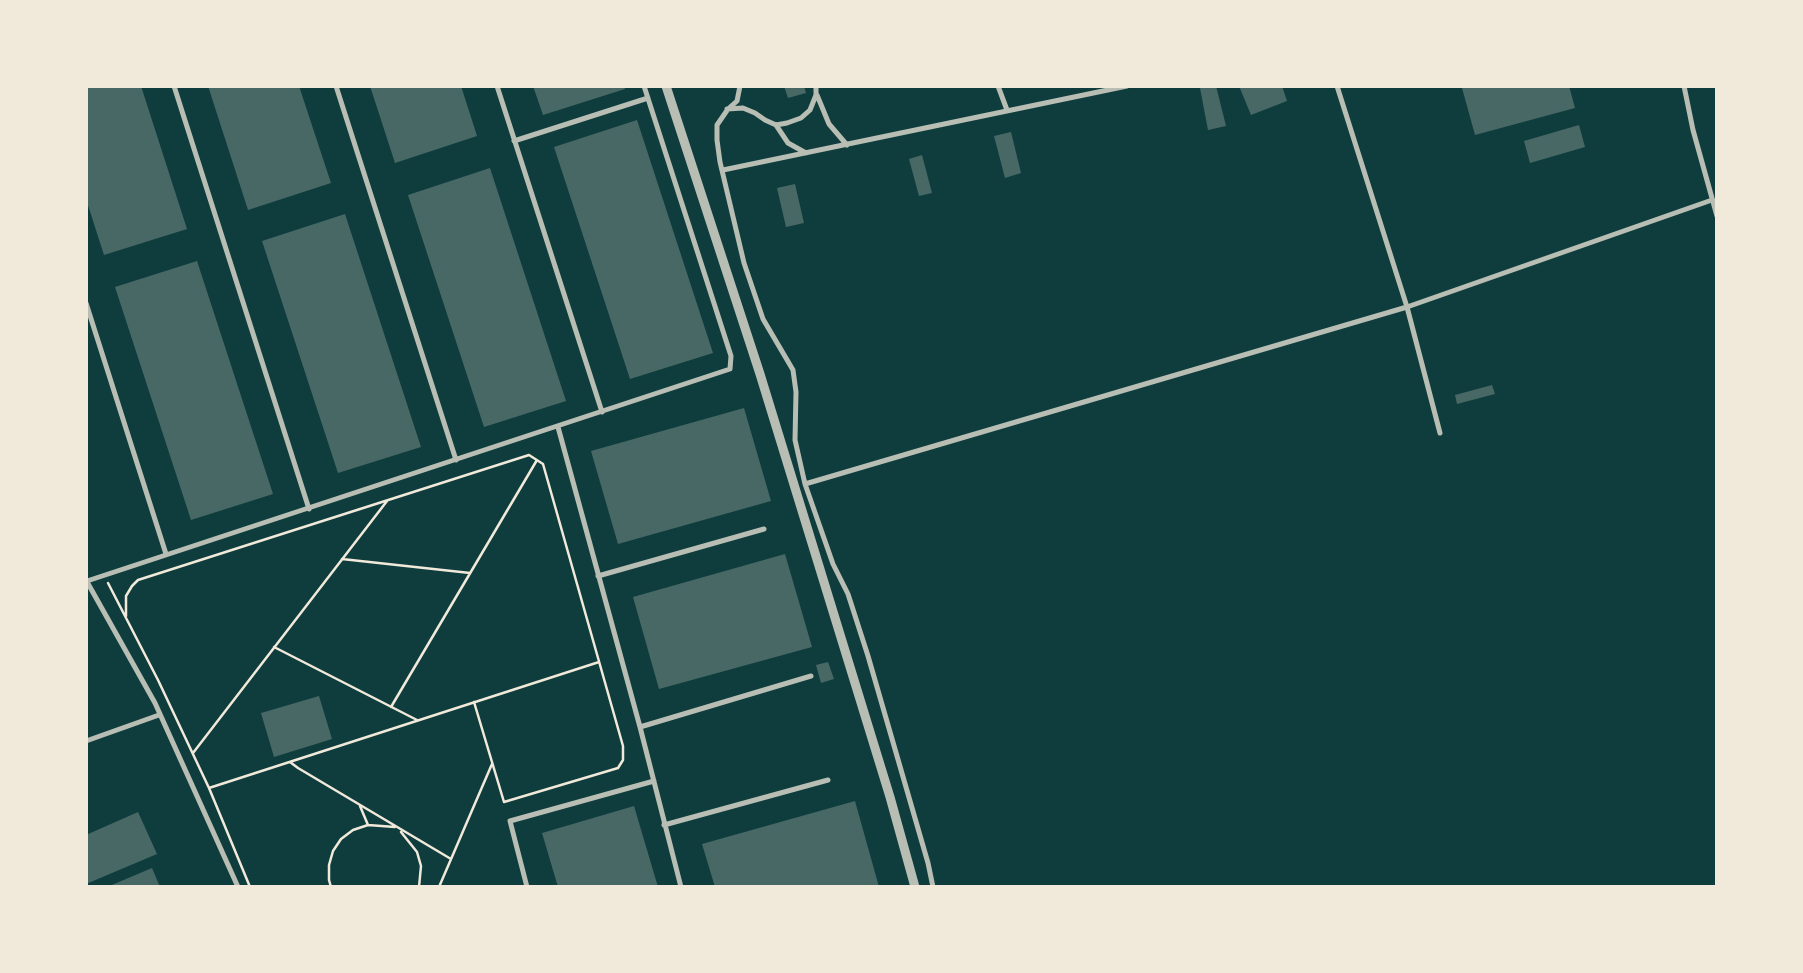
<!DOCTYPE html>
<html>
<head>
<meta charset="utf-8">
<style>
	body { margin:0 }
	#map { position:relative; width:1803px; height:973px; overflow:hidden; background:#0f3d3e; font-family:Raleway,sans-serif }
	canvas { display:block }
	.frame { position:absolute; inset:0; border:88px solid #f1e9da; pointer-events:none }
</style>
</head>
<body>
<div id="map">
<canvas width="1803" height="973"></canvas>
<div class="frame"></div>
</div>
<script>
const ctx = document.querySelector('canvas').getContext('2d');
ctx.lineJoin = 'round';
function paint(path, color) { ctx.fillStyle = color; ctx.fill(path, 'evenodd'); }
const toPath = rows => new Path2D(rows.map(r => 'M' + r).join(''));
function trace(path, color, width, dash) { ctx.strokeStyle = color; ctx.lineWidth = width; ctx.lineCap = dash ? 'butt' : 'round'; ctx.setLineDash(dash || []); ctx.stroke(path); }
paint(toPath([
	[86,86,141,86,187,229,104,255,86,199],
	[208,86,299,86,331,183,248,210],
	[370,86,461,86,477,136,395,163],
	[533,86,624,86,625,89,543,115],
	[784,86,804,86,806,93,788,98],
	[1207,86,1216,86,1226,126,1208,130,1200,88],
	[1239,86,1282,86,1287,101,1251,115],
	[1468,86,1569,86,1575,108,1475,135,1462,88],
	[637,120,713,353,630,379,554,147],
	[1579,125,1585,147,1530,163,1524,141],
	[1011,132,1021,173,1005,178,994,136],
	[922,155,932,193,919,196,909,159],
	[490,168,566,401,484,427,408,195],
	[795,184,804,223,786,227,777,188],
	[345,214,421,447,338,473,262,241],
	[197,261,273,494,191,520,115,287],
	[1492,385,1495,394,1457,404,1455,395],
	[744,408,771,501,618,544,591,451],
	[785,554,812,647,659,689,633,597],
	[828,662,834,679,821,683,816,665],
	[319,696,332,739,274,757,261,713],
	[855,801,879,887,715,887,702,844],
	[634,806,658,887,558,887,542,833],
	[138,812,157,854,86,884,86,835],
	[152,868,160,887,107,887]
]), '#486865');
trace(toPath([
	[342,559,470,573],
	[108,583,158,680,209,788,250,887],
	[126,616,126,596,132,586,138,580,529,455,543,464,623,746,623,760,618,768,504,802,474,702],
	[274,647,417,720],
	[391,707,537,460],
	[193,753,387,501],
	[290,762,298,768,451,859],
	[209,788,599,662],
	[360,806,368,825],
	[401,832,417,852,421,866,419,887],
	[331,887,329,880,329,865,333,851,341,839,353,830,368,825,395,827],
	[439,887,492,764]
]), '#f1e9da', 2.5);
trace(toPath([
	[174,86,309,509],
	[336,86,456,460],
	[497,86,602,412],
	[740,86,737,101,728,109,717,125,717,140,720,162,744,263,763,319,793,370,796,392,795,440,805,484,833,564,848,594,868,656,928,863,933,887],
	[998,86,1007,110],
	[1337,86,1407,307,1440,433],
	[1684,86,1693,130,1717,216],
	[817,95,829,124,847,145],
	[727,109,743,108,755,113,765,120,776,125,787,123,801,118,810,110,816,95,816,86],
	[776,125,788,143,806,153],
	[514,141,648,98],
	[723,170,1127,86],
	[86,303,166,554],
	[558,427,640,727,681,887],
	[805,484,1407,307,1712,200],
	[598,576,764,529],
	[86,580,155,703,238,887],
	[87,581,730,369,731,356,644,86],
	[640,727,811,676],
	[86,741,159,715],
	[664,825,828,780],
	[527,887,510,821,654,781]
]), '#b8beb3', 5);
trace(toPath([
	[666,86,760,374,890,797,915,887]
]), '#b8beb3', 9);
</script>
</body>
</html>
